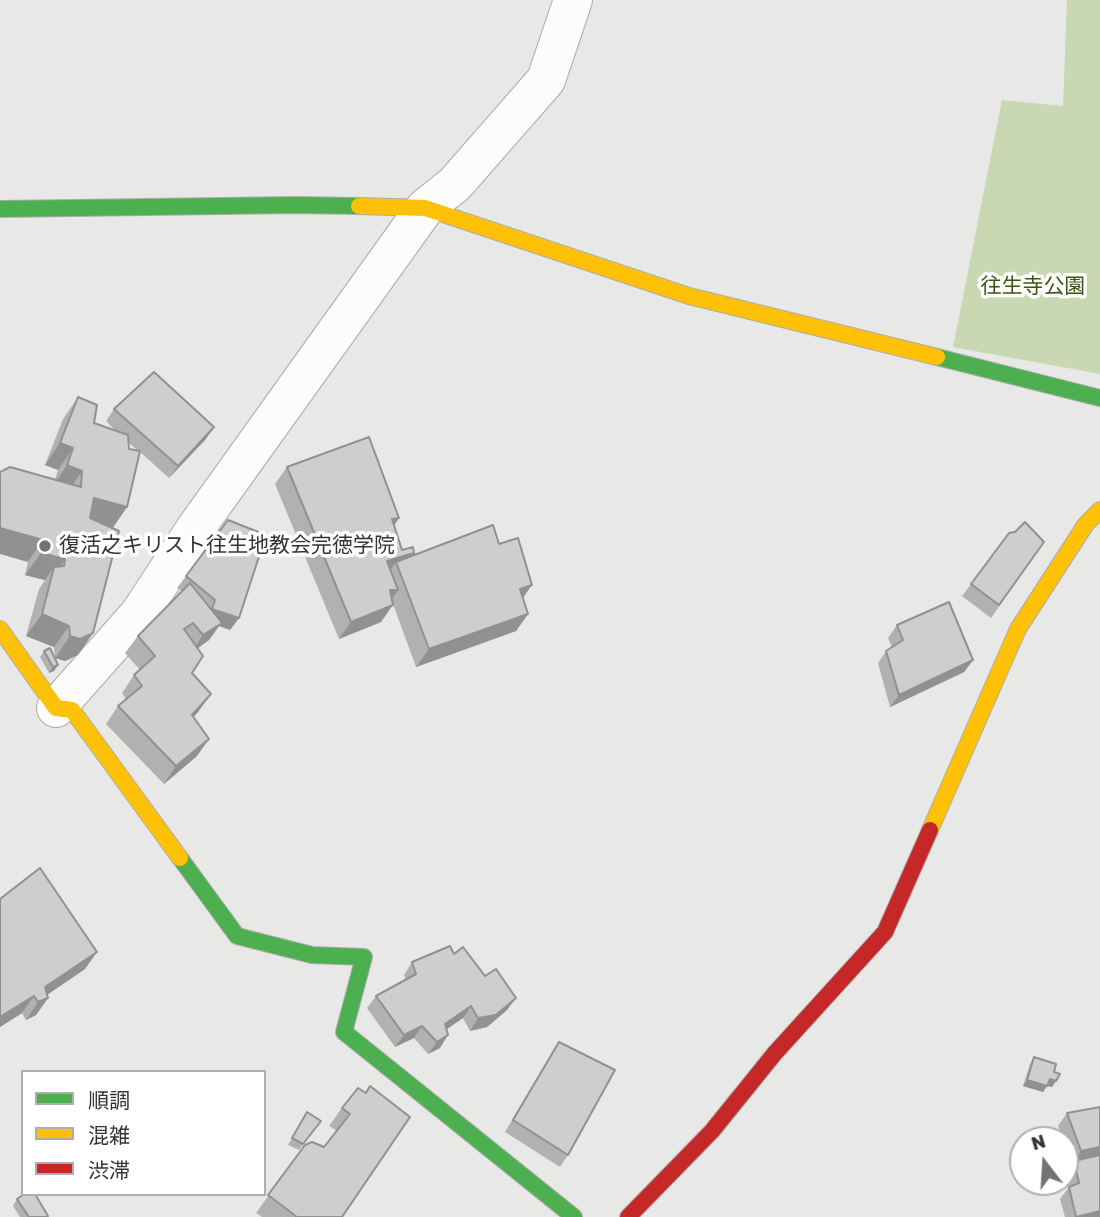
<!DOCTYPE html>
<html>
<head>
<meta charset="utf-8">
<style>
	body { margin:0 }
	#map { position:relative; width:1100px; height:1217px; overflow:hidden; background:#e8e9e6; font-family:Rubik,"Noto Sans JP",sans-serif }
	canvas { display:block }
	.legend { position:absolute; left:21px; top:1070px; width:245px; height:126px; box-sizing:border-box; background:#fff; border:2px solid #aeaead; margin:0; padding:9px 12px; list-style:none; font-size:21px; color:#343533 }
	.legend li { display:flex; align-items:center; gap:14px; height:35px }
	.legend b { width:35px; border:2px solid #aeaead }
	.north { position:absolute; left:1009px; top:1126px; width:70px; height:70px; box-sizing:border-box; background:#fff; border:2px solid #aeaead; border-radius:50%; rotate:343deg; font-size:19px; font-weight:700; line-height:28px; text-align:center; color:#343533 }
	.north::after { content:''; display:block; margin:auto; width:24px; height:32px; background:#737472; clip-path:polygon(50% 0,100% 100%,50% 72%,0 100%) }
</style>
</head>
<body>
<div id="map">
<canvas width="1100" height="1217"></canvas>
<ul class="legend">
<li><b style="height:9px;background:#4caf50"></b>順調</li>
<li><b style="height:9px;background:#ffc107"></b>混雑</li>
<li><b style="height:9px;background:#c62828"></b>渋滞</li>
</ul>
<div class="north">N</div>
</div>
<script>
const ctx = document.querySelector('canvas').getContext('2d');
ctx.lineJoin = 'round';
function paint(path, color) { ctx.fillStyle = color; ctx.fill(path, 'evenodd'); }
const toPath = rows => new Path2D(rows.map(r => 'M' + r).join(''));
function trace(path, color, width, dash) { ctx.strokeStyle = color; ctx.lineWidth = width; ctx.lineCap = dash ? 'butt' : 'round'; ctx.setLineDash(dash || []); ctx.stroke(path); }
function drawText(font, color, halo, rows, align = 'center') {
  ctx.font = font + ' Rubik,"Noto Sans JP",sans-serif'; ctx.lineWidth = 7; ctx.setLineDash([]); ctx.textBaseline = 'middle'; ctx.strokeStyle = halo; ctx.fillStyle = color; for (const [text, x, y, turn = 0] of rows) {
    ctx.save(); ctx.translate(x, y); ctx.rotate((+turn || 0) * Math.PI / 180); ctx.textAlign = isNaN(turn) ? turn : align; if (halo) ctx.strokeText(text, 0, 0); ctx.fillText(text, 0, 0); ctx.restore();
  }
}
paint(toPath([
	[1067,0,1100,0,1100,374,953,347,1002,100,1063,106]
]), '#c9d7b3');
const street = toPath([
	[56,708,140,613,195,529,425,208,455,184,546,80,573,0]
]);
const fast = toPath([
	[0,209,295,205,359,206],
	[937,357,1100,398],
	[180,858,237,936,312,955,364,957,344,1032,574,1217]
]);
const slow = toPath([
	[359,206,425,208,689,296,937,357],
	[0,629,56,708,72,710,180,858],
	[930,830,1018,629,1086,524,1100,510]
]);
const jam = toPath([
	[628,1217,712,1131,775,1053,885,932,930,830]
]);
trace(street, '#acacab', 40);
trace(fast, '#acacab', 18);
trace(slow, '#acacab', 18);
trace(jam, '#acacab', 18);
trace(street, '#fcfcfb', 38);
trace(fast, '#4caf50', 16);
trace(slow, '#ffc107', 16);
trace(jam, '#c62828', 16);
paint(toPath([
	[78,397,94,423,116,431,106,421,114,409,214,427,205,440,169,478,140,452,127,507,112,528,93,633,78,655,65,661,55,658,54,647,26,636,39,589,45,580,25,575,28,562,58,470,45,465,63,419],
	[128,442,138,451,129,449],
	[287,467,399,518,394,526,402,550,412,556,499,544,523,598,528,614,516,631,416,667,393,604,381,622,339,639,275,484],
	[1044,542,991,618,962,596,971,584],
	[186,576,239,618,230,630,219,626,209,640,198,648,192,673,198,712,193,717,197,756,164,784,106,724,118,706,126,699,122,693,134,675,140,670,125,653,138,636,182,591,177,588],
	[897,625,973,660,964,672,890,707,878,663,886,651,892,647,888,638],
	[44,651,58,665,54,671,49,673,40,657],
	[0,899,85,969,47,995,48,998,36,1015,26,1020,22,1013,0,1027],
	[454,954,507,1010,487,1027,470,1031,463,1018,446,1029,440,1048,428,1054,414,1038,395,1047,367,1008,376,996,406,980,404,975,412,962],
	[559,1042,568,1155,560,1167,505,1132,551,1054],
	[1034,1057,1054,1072,1056,1081,1052,1087,1047,1086,1043,1092,1023,1086,1030,1064],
	[370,1086,342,1217,262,1217,256,1213,305,1145,324,1147,337,1131,329,1126,342,1108,365,1092],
	[1100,1107,1100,1217,1065,1217,1060,1199,1069,1187,1065,1173,1072,1163,1065,1144,1065,1140,1064,1140,1058,1126,1067,1113],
	[307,1112,321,1121,299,1150,288,1145],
	[17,1199,48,1216,47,1217,20,1217,13,1206]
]), '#b1b2b0');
paint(toPath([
	[214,427,205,440,169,478,178,466],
	[60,443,73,448,58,470,45,465],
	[67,465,82,471,67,493,52,487],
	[94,498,127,507,112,529,78,519],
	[399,518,387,536,392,519],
	[0,528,43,540,28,562,0,554],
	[41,553,65,559,51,580,54,567,45,580,25,575],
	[414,553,402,570,396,562,387,575,387,561],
	[532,585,520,602,520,589],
	[390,590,398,590,386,607],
	[393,605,381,622,339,639,351,622],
	[212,609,239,618,230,630,219,626,209,640,191,653,203,635],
	[42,614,69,626,54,647,26,636],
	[528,614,516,631,416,667,429,649],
	[93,633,78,655,65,661,55,658,70,636],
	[973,660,964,672,890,707,899,695],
	[58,665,54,671,49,673,53,667],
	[211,694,198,712,180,732,192,715],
	[209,739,197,756,164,784,176,766],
	[97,952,85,969,38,1001,45,987],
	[34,996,22,1013,0,1027,0,1017],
	[48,998,36,1015,26,1020,38,1002],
	[516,998,507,1010,487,1027,470,1031,478,1018],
	[471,1006,463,1018,437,1036,445,1024],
	[422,1026,414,1038,395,1047,404,1035],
	[448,1035,440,1048,428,1054,437,1042],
	[1050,1079,1056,1081,1052,1087,1047,1086,1043,1092,1023,1086,1027,1080],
	[1100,1147,1100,1157,1074,1161,1081,1151],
	[1100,1211,1100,1217,1078,1217]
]), '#909190');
const building = toPath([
	[154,372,214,427,178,466,114,409,154,372],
	[78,397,97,405,94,423,128,435,129,449,140,451,127,507,94,498,90,518,119,531,93,633,80,639,70,636,69,626,42,614,54,567,64,566,65,559,41,553,43,540,0,528,0,472,10,467,81,487,82,471,67,465,73,448,60,443,78,397],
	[369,437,399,518,392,519,402,550,413,547,414,553,387,561,398,590,390,590,393,605,351,622,287,467,369,437],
	[228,520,266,535,239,618,212,609,215,600,186,576,228,520],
	[1025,522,1044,542,999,605,971,584,1009,533,1015,532,1025,522],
	[493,525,499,544,518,538,532,585,520,589,528,614,429,649,396,562,493,525],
	[190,583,222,623,203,635,193,623,184,629,203,656,192,673,211,694,192,715,209,739,176,766,118,706,142,686,134,675,155,656,138,636,190,583],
	[949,602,973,660,899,695,886,651,903,640,897,625,949,602],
	[50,648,58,665,53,667,44,651,50,648],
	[40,868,97,952,45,987,48,998,38,1002,34,996,0,1017,0,899,40,868],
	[450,946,454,954,463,947,485,976,496,969,516,998,496,1015,478,1018,471,1006,445,1024,448,1035,437,1042,422,1026,404,1035,376,996,416,974,412,962,450,946],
	[559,1042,615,1070,568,1155,513,1120,559,1042],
	[1034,1057,1056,1064,1054,1072,1060,1074,1056,1081,1050,1079,1047,1086,1027,1080,1034,1057],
	[370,1086,410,1117,342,1217,297,1217,268,1195,305,1145,312,1142,324,1147,350,1114,342,1108,358,1088,366,1093,370,1086],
	[1100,1107,1100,1147,1081,1151,1067,1113,1100,1107],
	[307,1112,321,1121,303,1144,292,1138,307,1112],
	[1100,1155,1100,1211,1076,1217,1069,1187,1079,1183,1074,1161,1100,1155],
	[24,1194,35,1194,48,1216,46,1217,29,1217,17,1199,24,1194]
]);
paint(building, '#cecfcd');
trace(building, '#909190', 2);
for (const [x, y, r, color] of [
	[45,546,7,"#737472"]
]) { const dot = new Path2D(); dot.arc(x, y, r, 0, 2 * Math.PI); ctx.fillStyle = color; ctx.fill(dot); trace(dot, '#fff', 2.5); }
drawText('21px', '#3e5311', '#fff', [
	["往生寺公園",1033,287]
]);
drawText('21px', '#343533', '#fff', [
	["復活之キリスト往生地教会完徳学院",59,546]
], 'left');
</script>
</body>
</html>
